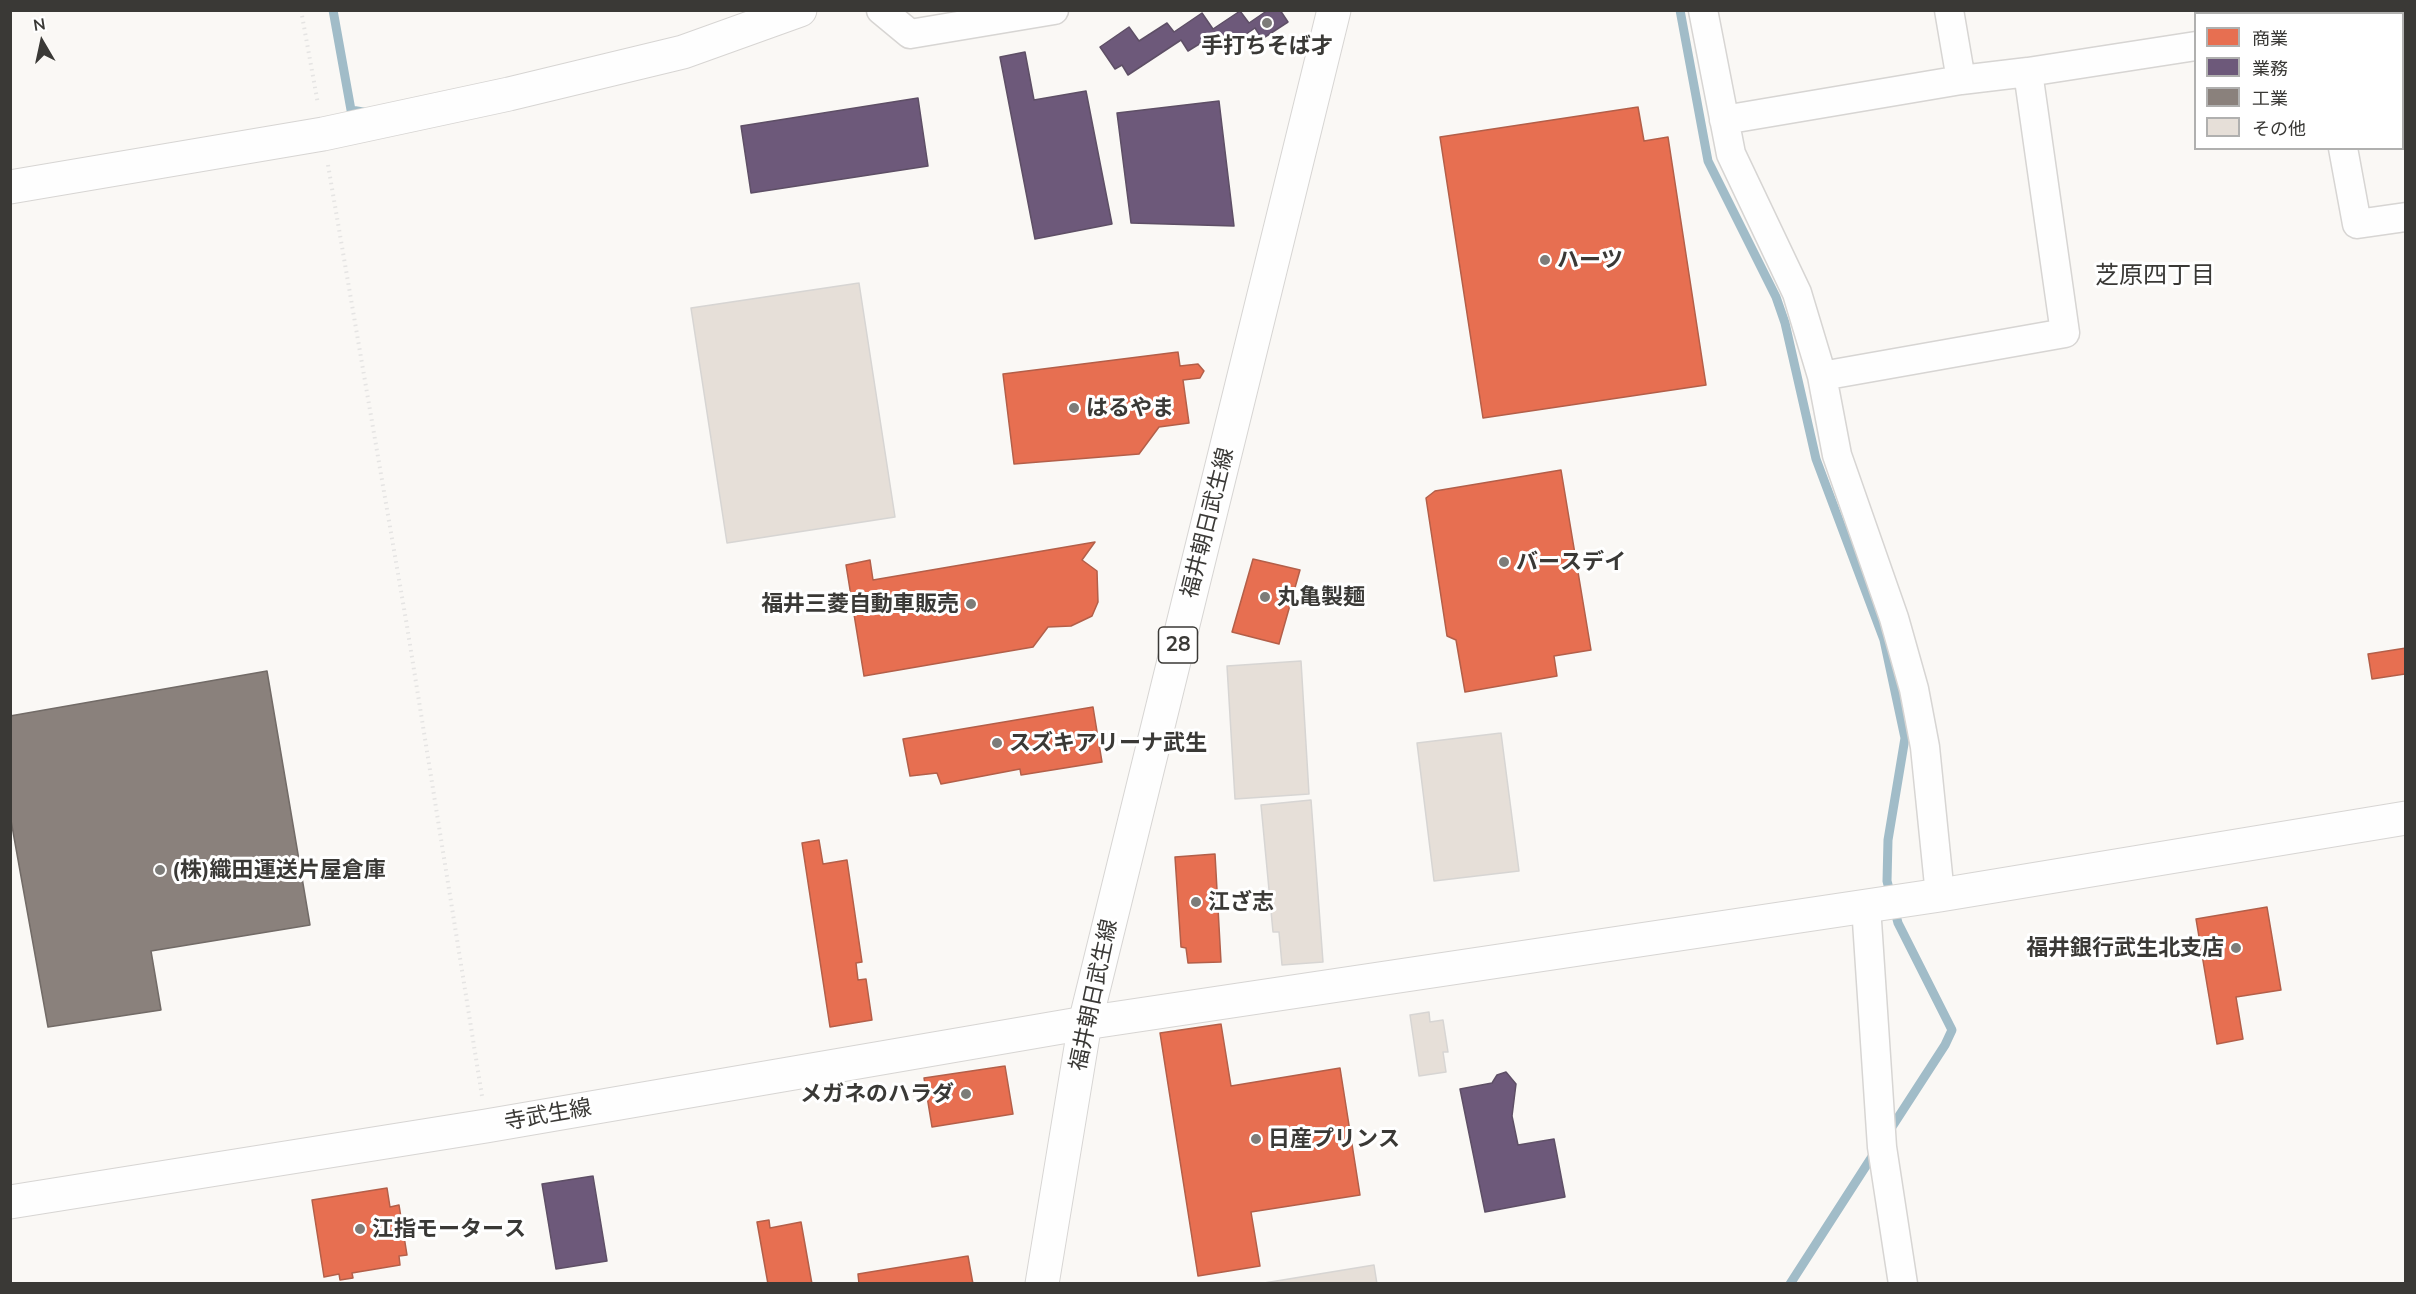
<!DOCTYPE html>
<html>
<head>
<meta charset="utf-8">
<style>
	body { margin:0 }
	#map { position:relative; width:2416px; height:1294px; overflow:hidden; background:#faf8f5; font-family:Mulish,"Noto Sans JP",sans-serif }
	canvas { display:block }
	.frame { position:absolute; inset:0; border:12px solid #3a3936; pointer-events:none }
	.legend { position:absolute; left:2194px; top:12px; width:210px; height:138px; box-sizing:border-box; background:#fff; border:2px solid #b0b0af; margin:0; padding:8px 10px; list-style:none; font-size:18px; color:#3a3936 }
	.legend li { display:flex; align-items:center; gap:12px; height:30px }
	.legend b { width:30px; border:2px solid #b0b0af }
	.north { position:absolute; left:12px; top:12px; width:60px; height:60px; -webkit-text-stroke:4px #fff; paint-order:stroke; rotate:351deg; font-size:16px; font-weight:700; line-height:24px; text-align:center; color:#3a3936 }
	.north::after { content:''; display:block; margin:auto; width:21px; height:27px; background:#3a3936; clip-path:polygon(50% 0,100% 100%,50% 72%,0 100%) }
</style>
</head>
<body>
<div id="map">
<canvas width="2416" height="1294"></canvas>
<div class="frame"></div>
<ul class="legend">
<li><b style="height:16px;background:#e76f51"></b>商業</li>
<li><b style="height:16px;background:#6d597a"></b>業務</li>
<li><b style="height:16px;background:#8a817c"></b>工業</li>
<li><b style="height:16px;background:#e6dfd8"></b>その他</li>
</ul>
<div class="north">N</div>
</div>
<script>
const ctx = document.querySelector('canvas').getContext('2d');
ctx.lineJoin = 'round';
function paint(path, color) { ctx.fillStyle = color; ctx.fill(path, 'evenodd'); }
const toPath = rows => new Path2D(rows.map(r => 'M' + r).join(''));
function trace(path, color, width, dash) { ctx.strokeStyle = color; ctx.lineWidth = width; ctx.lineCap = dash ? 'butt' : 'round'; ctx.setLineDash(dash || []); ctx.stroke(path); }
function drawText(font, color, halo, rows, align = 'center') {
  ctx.font = font + ' Mulish,"Noto Sans JP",sans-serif'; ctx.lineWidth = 6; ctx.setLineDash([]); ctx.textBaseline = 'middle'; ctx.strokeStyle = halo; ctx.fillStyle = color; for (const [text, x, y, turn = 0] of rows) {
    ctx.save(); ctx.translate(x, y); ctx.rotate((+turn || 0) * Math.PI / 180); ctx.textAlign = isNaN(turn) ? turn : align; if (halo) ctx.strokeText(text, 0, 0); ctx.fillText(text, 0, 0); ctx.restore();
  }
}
const shops = toPath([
	[2217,10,2266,10,2247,14,2218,14,2217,10],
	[2332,10,2379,10,2379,14,2333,14,2332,10],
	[1638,107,1644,141,1668,137,1706,385,1483,418,1440,137,1638,107],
	[1178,352,1180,366,1198,364,1204,371,1200,378,1183,380,1189,423,1159,427,1139,454,1014,464,1003,374,1178,352],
	[1561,470,1591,650,1554,656,1557,676,1465,692,1456,640,1447,636,1426,498,1435,491,1561,470],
	[1095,542,1082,560,1097,571,1098,602,1092,616,1071,626,1048,627,1033,647,864,676,846,565,870,560,873,580,1095,542],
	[1253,559,1300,570,1279,644,1232,632,1253,559],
	[2406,648,2406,680,2405,674,2372,679,2368,654,2406,648],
	[1093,707,1102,762,1021,775,1020,769,941,784,937,773,910,776,903,739,1093,707],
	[819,840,823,864,847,860,862,962,856,963,858,980,866,979,872,1020,830,1027,802,843,819,840],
	[1215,854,1221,962,1188,963,1186,948,1181,947,1175,857,1215,854],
	[2267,907,2281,990,2236,997,2243,1039,2217,1044,2196,919,2267,907],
	[1221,1024,1231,1086,1340,1068,1360,1195,1251,1212,1260,1266,1198,1276,1160,1033,1221,1024],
	[1005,1066,1013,1114,932,1127,924,1078,1005,1066],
	[387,1188,390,1207,399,1205,407,1255,399,1256,400,1265,352,1273,353,1278,340,1280,339,1274,324,1277,312,1200,387,1188],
	[769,1220,770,1228,801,1222,812,1284,768,1284,757,1222,769,1220],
	[968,1256,973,1284,859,1284,858,1274,968,1256]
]);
paint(shops, '#e76f51');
trace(shops, '#b35f49', 1.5);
const offices = toPath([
	[1268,10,1280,10,1288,22,1262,39,1255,28,1227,47,1217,33,1188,51,1181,40,1128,75,1122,65,1115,69,1100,47,1129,27,1139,41,1167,23,1174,32,1202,13,1213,29,1240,11,1249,23,1268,10],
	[1025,52,1034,100,1086,91,1112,224,1035,239,1000,57,1025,52],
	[918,98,928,166,751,193,741,126,918,98],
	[1219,101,1234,226,1131,223,1117,113,1219,101],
	[1506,1072,1516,1084,1512,1116,1518,1145,1554,1139,1565,1197,1485,1212,1460,1089,1492,1083,1497,1075,1506,1072],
	[593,1176,607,1261,556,1269,542,1184,593,1176]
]);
paint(offices, '#6d597a');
trace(offices, '#5e4f66', 1.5);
const industry = toPath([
	[267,671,310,925,151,951,161,1010,48,1027,10,815,10,716,267,671]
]);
paint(industry, '#8a817c');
trace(industry, '#726b67', 1.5);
trace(toPath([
	[333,10,351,110,363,112],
	[1680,10,1708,161,1776,297,1785,323,1816,459,1884,640,1905,738,1888,840,1887,881,1898,923,1952,1030,1945,1045,1888,1133],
	[1790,1284,1875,1152]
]), '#a1bcc8', 9);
const building = toPath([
	[859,283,895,517,727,543,691,308,859,283],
	[1301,661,1309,794,1235,799,1227,666,1301,661],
	[1501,733,1519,871,1434,881,1417,743,1501,733],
	[1311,800,1323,962,1282,965,1279,932,1273,932,1261,805,1311,800],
	[1429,1012,1430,1022,1443,1020,1448,1052,1443,1052,1446,1072,1419,1076,1410,1015,1429,1012],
	[1374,1265,1377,1284,1258,1284,1374,1265]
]);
paint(building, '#e6dfd8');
trace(building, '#d7d5d3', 1.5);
const minor = toPath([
	[881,10,910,34,1054,10],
	[1703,10,1731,154,1797,293,1822,376,1837,455,1894,618,1914,689,1925,747,1940,895],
	[1949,10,1961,80],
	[1724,120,1961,80,2028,72,2196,46],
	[2343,148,2357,224,2406,217],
	[1822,376,2065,333,2028,72],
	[1866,906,1882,1147,1903,1284]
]);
const tertiary = toPath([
	[10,187,323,134,509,94,683,52,800,10],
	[1085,1023,1940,895,2406,818]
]);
const secondary = toPath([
	[10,1202,486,1126,1085,1023]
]);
const primary = toPath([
	[1042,1284,1085,1023,1334,10]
]);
trace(minor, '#d7d5d3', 31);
trace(tertiary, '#d7d5d3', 35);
trace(secondary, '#d7d5d3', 35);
trace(primary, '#d7d5d3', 35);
trace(toPath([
	[301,10,318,104],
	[328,165,407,626,482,1096]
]), '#e5e4e3', 4, [1.5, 4.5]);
trace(minor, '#fefefe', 28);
trace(tertiary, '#fefefe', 33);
trace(secondary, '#fefefe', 33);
trace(primary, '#fefefe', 33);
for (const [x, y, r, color] of [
	[1267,23,6,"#7d7c79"],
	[1545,260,6,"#7d7c79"],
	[1074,408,6,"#7d7c79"],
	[1504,562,6,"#7d7c79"],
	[1265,597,6,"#7d7c79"],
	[971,604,6,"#7d7c79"],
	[997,743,6,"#7d7c79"],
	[160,870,6,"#7d7c79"],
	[1196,902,6,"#7d7c79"],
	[2236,948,6,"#7d7c79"],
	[966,1094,6,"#7d7c79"],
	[1256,1139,6,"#7d7c79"],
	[360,1229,6,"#7d7c79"]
]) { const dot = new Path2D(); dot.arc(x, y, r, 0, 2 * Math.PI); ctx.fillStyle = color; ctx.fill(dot); trace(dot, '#fff', 2); }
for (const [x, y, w] of [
	[1178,645,39]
]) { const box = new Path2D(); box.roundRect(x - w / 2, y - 18, w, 36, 4.5); ctx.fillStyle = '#fff'; ctx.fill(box); trace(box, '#3a3936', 1.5); }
drawText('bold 21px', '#3a3936', null, [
	["28",1178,645]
]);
drawText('bold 22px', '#3a3936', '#fff', [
	["手打ちそば才",1267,46,"center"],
	["ハーツ",1557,260],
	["はるやま",1086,408],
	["バースデイ",1516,562],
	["丸亀製麺",1277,597],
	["福井三菱自動車販売",959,604,"right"],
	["スズキアリーナ武生",1009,743],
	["(株)織田運送片屋倉庫",172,870],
	["江ざ志",1208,902],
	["福井銀行武生北支店",2224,948,"right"],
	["メガネのハラダ",954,1094,"right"],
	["日産プリンス",1268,1139],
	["江指モータース",372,1229]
], 'left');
drawText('22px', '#3a3936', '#fff', [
	["福井朝日武生線",1208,523,-76],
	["福井朝日武生線",1094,995,-78],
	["寺武生線",548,1115,-10]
]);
drawText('24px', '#3a3936', '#fff', [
	["芝原四丁目",2155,276]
]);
</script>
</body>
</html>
